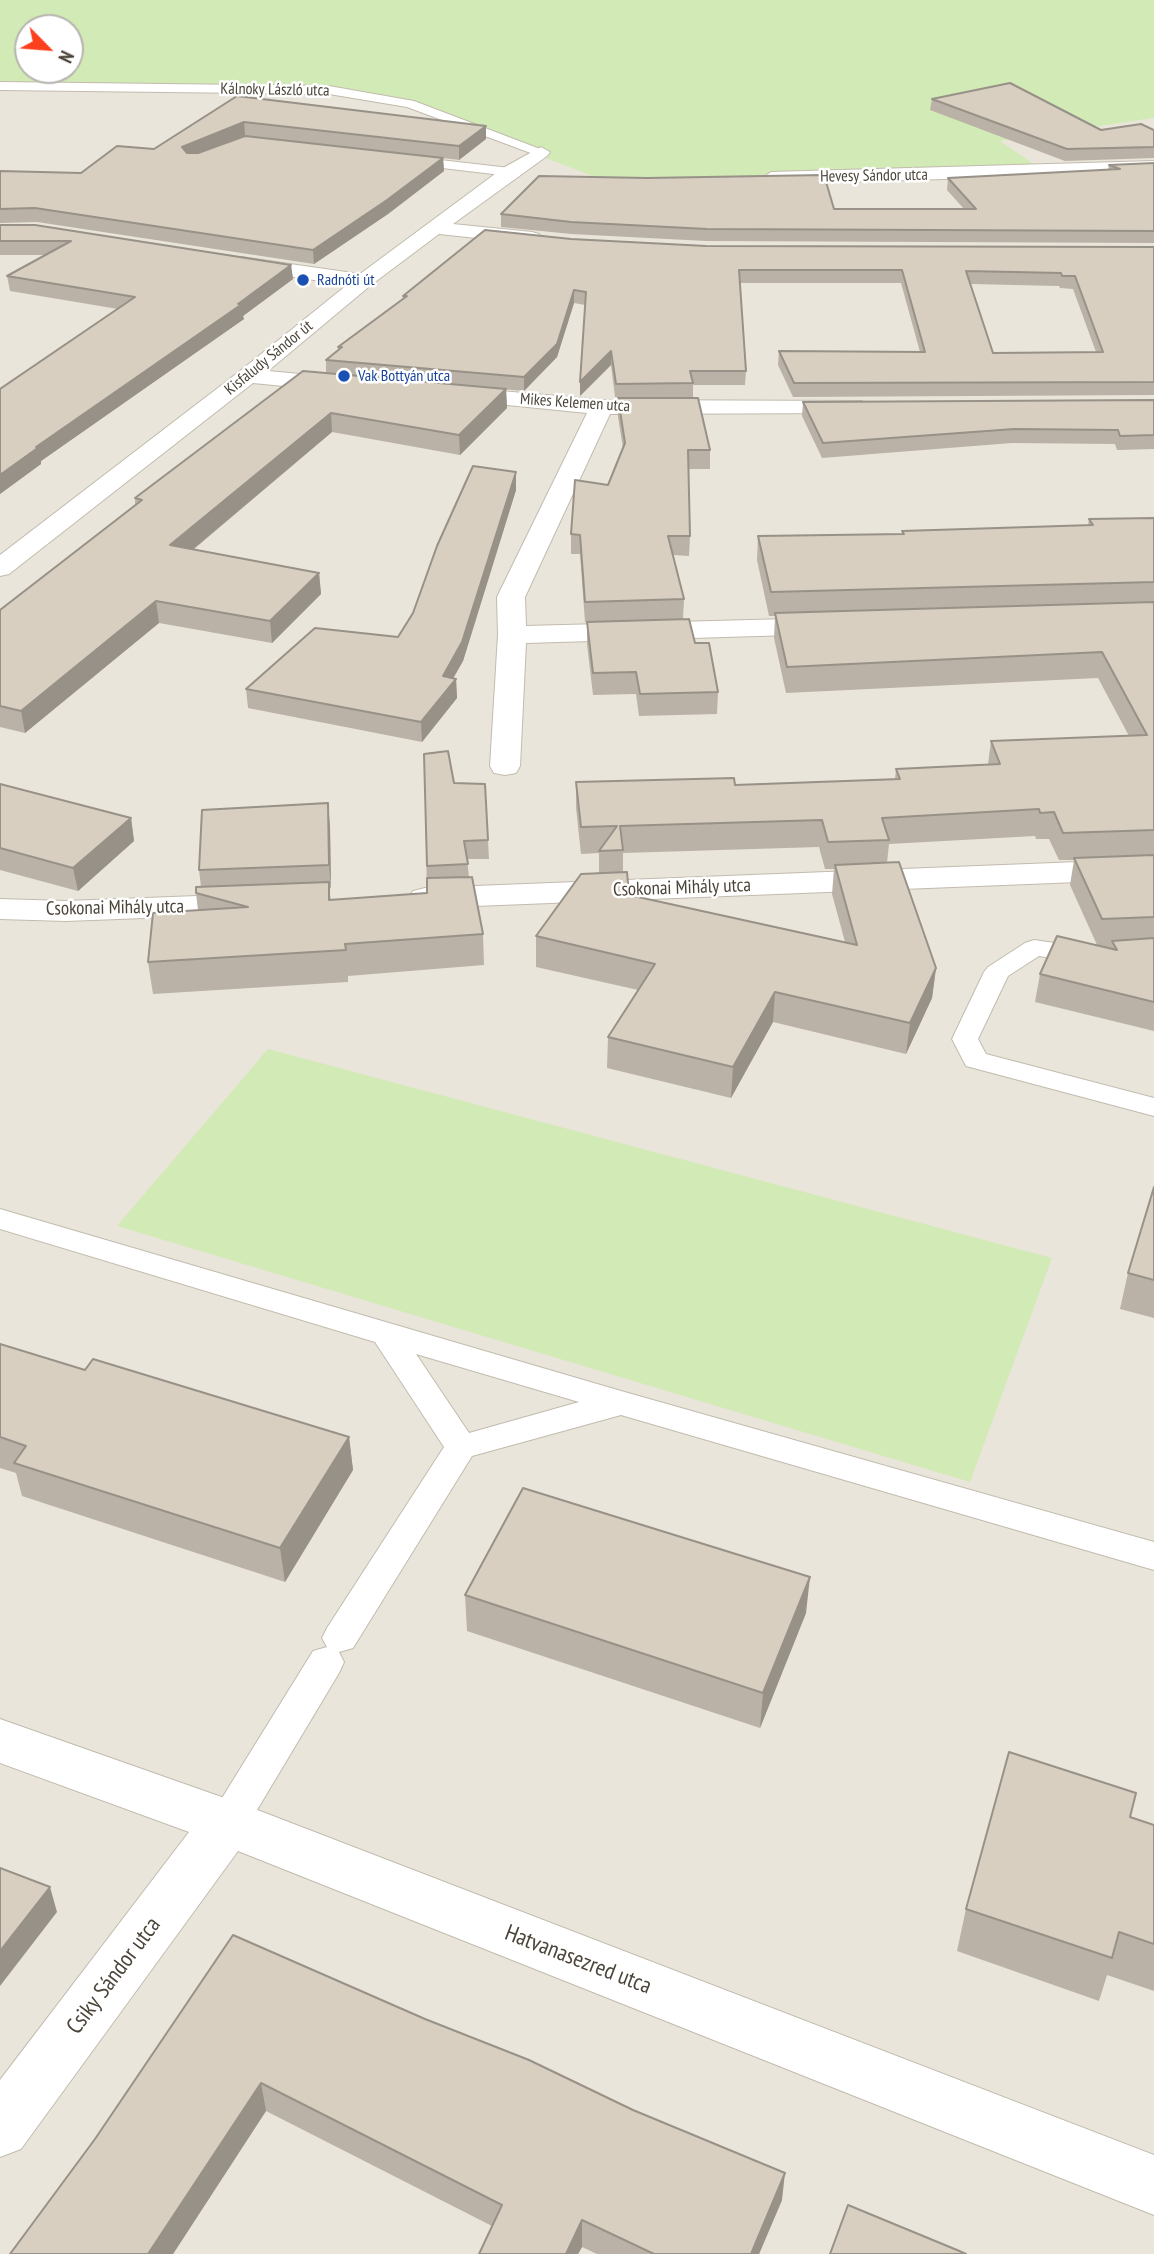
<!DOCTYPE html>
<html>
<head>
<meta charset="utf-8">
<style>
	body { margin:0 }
	#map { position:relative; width:1154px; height:2254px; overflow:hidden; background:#f6f3ec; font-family:"PT Sans Narrow",sans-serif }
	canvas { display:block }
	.north { position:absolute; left:14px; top:14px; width:70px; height:70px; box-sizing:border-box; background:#fff; border:2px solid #b7b4b0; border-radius:50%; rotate:115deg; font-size:19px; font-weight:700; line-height:28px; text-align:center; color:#4b4439 }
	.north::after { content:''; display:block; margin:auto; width:24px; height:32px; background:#fc3f1d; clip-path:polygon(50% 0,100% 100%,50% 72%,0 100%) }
</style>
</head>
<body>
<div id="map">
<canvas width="1154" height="2254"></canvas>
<div class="north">N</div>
</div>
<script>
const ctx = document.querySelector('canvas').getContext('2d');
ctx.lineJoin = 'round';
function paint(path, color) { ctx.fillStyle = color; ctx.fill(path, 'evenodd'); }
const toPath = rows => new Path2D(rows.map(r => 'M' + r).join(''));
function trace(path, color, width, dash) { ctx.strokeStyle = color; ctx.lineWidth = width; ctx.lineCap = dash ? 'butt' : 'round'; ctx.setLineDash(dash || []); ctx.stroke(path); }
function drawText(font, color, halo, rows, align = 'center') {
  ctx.font = font + ' "PT Sans Narrow",sans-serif'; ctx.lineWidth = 5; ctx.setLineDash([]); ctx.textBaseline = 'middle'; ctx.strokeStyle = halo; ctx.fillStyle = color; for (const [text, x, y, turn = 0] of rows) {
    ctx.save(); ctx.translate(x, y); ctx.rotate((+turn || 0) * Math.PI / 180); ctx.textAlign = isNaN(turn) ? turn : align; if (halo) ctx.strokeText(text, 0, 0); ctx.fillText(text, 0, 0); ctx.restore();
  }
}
paint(toPath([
	[0,91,324,91,1039,168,999,141,1154,118,1154,2254,0,2254]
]), '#eae5da');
paint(toPath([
	[0,0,1154,0,1154,118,1000,141,1041,169,603,180,397,101,324,91,0,91],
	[28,28,70,28,70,70,28,70],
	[268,1049,1052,1258,970,1482,117,1226]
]), '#d2eab5');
const service = toPath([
	[0,82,329,86,414,101,548,152,541,156,536,155,407,107,329,94,0,90,0,82],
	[405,156,510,168,517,172,510,176,400,163,400,157,405,156],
	[1034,940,1103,950,1154,947,1154,963,1103,966,1039,956,1008,976,978,1039,986,1054,1154,1098,1154,1116,966,1066,952,1039,984,972,988,967,1025,943,1034,940],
	[0,1209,621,1391,1154,1542,1154,1570,621,1415,472,1456,353,1648,339,1652,344,1662,339,1673,242,1835,228,1840,214,1835,209,1823,214,1811,313,1651,327,1647,322,1638,327,1628,444,1447,375,1342,0,1229,0,1209],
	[416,1354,579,1402,469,1433,416,1354]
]);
const minor = toPath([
	[541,147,550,152,547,156,453,224,532,232,539,234,542,238,539,242,532,244,439,234,371,285,268,371,344,378,352,380,356,385,352,390,344,392,253,383,9,574,0,576,0,555,240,371,347,285,241,269,234,267,231,263,234,259,241,257,360,274,503,168,541,147],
	[1154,161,1154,173,771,184,762,178,771,172,1154,161],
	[456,387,602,400,862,401,866,406,862,411,854,413,610,414,525,597,526,626,825,618,835,620,839,626,835,632,825,634,526,643,520,766,516,773,505,775,494,773,490,766,498,635,497,597,587,413,448,399,444,394,448,389,456,387],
	[1154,859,1154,879,425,908,413,905,408,898,413,891,425,888,1154,859],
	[250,894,262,897,267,904,262,911,250,914,66,921,0,919,0,899,66,901,250,894],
	[0,1719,247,1806,1154,2155,1154,2215,238,1851,21,2149,0,2157,0,2080,189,1832,0,1763,0,1719]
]);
trace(service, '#c2bbae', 2);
trace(minor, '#c2bbae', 2);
paint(service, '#fff');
paint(minor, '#fff');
paint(toPath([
	[237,96,486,139,459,160,443,158,444,171,388,214,314,264,37,222,0,223,0,171,81,173,154,149],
	[932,99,1101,130,1154,130,1154,158,1065,161,930,110],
	[1154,163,1154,243,706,241,571,234,501,227,501,214,834,209,964,209,947,190,948,178,1108,170,1109,165],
	[0,225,291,265,293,279,243,316,244,319,41,461,41,464,0,494,0,389,118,309,10,291,7,276,45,255,0,255],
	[571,239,706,246,1154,247,1154,395,793,397,778,365,779,351,920,352,901,283,740,283,746,371,745,385,693,385,693,397,615,397,611,365,580,396,585,305,574,303,557,357,524,391,326,373,326,360,338,350,338,347,403,299,403,296],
	[970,284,1059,286,1060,288,1073,289,1096,352,993,353],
	[303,371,506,389,507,408,460,455,332,432,193,550,319,573,321,594,272,643,159,623,25,733,0,727,0,610,135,505,135,498],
	[618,398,710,450,710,469,688,469,690,536,689,556,673,555,684,599,683,619,585,622,580,554,571,554,571,534,608,485,623,448,618,417],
	[1154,400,1154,449,1117,450,1115,444,1012,443,822,458,802,416,803,402],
	[516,472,516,490,463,661,453,678,456,679,457,698,422,742,248,708,246,689,398,637],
	[1154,518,1154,1031,1035,1002,1040,974,1097,945,1070,885,1074,860,1059,860,1049,839,1036,839,1035,836,889,844,887,863,936,968,932,998,906,1054,773,1022,731,1098,607,1068,608,1037,638,990,536,967,536,936,599,873,599,853,581,854,576,808,576,782,735,785,895,779,896,769,988,764,991,741,1129,736,1098,678,786,693,774,638,775,616,769,616,757,560,758,536,902,534,902,531,1088,525,1089,519],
	[819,847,825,869,834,869,832,894,845,942,629,895,623,873,623,853],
	[587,622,695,643,718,692,717,714,639,716,636,694,593,695,587,644],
	[424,754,454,783,485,784,489,859,467,859,469,877,483,934,484,965,348,976,348,982,153,994,148,962,198,910,196,893,201,887,199,870,330,826,331,888,329,888,331,900,427,893],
	[0,784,131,818,134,841,78,891,0,870],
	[1154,1187,1154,1318,1120,1309,1128,1273],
	[0,1344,85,1370,349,1437,353,1470,285,1582,22,1496,16,1473,0,1468],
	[465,1595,806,1613,760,1728,467,1631],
	[1130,1817,1154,1825,1154,1991,1107,1975,1099,2001,957,1951,966,1909],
	[233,1935,782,2200,759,2254,597,2254,582,2247,578,2254,479,2254,492,2226,266,2111,173,2254,10,2254,95,2139]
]), '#bab2a6');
paint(toPath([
	[244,122,245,135,184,160,182,147],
	[486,126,486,139,459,160,459,146],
	[443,158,444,171,388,214,314,264,313,250],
	[291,265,293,279,243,316,244,319,41,461,41,464,0,494,0,475,36,447],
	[574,290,574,303,557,357,524,391,524,377],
	[611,351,611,365,580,396,580,382],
	[506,389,507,408,460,455,459,435],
	[331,413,332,432,173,566,170,545],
	[516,472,516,490,463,661,446,691,456,679,457,698,422,742,421,722,443,676],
	[319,573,321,594,272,643,270,621],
	[156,601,159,623,25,733,21,711],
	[328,803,330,826,331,888,329,865],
	[131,818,134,841,78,891,73,868],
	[936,968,932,998,906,1054,910,1023],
	[775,992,773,1022,731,1098,733,1067],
	[349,1437,353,1470,285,1582,280,1548],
	[810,1577,806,1613,760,1728,763,1693],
	[50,1887,57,1912,0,1986,0,1951],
	[261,2083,266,2111,173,2254,148,2254],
	[785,2173,782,2200,759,2254,751,2254],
	[582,2220,582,2247,578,2254,566,2254]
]), '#979187');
const building = toPath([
	[1010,83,1101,130,1141,124,1154,130,1154,147,1067,149,932,99,1010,83],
	[237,96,486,126,459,146,244,122,182,147,187,153,198,153,245,136,443,158,387,200,313,250,35,208,0,209,0,171,81,173,117,146,154,149,237,96],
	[1154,163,1154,231,707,229,571,222,501,214,539,176,647,178,824,175,834,209,976,209,948,178,1120,169,1109,165,1154,163],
	[0,225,35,225,291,265,238,304,242,304,36,447,39,447,0,475,0,389,135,297,7,276,71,241,0,241,0,225],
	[485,230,571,239,706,246,1154,247,1154,382,794,383,779,351,925,352,902,270,739,270,746,371,690,371,693,383,616,384,611,351,580,382,586,292,574,290,557,344,524,377,326,360,342,347,338,347,407,296,403,296,485,230],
	[966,271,1061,273,1062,276,1075,276,1103,352,993,353,966,271],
	[303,371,506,389,459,435,331,413,170,545,319,573,270,621,156,601,21,711,0,706,0,610,142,500,135,498,303,371],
	[618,398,698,398,710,450,688,450,690,536,668,536,684,599,585,602,580,535,571,534,575,480,608,485,625,443,618,398],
	[1154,400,1154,435,1120,436,1118,430,1014,429,823,443,803,402,1154,400],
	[473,466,516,472,462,642,443,676,456,679,421,722,246,689,315,628,398,637,413,613,437,546,473,466],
	[1154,518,1154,582,771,592,758,536,904,534,902,531,1093,525,1089,519,1154,518],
	[1154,602,1154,830,1063,833,1054,812,1040,813,1039,809,882,818,889,840,828,842,822,820,620,826,623,850,599,851,617,826,581,827,576,782,734,778,735,785,900,779,896,769,1000,764,991,741,1147,735,1102,652,787,667,775,613,1154,602],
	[689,619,695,643,709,643,718,692,640,694,636,672,593,673,587,622,689,619],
	[448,751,454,783,485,784,488,840,464,841,468,864,427,866,424,754,448,751],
	[0,784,131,818,73,868,0,848,0,784],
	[328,803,329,865,199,870,202,810,328,803],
	[1154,855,1154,917,1102,919,1074,858,1154,855],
	[899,862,936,968,910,1023,775,992,733,1067,608,1037,655,964,536,936,581,874,627,872,629,895,857,945,835,865,899,862],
	[472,877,483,934,345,944,346,950,148,962,153,913,248,907,196,893,196,887,329,882,329,900,427,893,427,878,472,877],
	[1057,936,1117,950,1112,941,1154,938,1154,1002,1040,974,1057,936],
	[1154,1187,1154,1280,1128,1273,1154,1187],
	[0,1344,85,1370,93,1359,349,1437,280,1548,14,1463,26,1446,0,1437,0,1344],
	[523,1488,810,1577,763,1693,465,1595,523,1488],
	[1009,1752,1136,1793,1130,1817,1154,1825,1154,1944,1119,1932,1112,1958,966,1909,1009,1752],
	[0,1868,50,1887,0,1951,0,1868],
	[233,1935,425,2019,529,2060,633,2110,785,2173,751,2254,654,2254,582,2220,566,2254,479,2254,502,2205,261,2083,148,2254,10,2254,95,2139,233,1935],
	[848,2205,957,2250,966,2254,830,2254,848,2205]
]);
paint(building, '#d8cfc1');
trace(building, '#979187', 2);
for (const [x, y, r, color] of [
	[303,280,7,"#1a4fb4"],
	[344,376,7,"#1a4fb4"]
]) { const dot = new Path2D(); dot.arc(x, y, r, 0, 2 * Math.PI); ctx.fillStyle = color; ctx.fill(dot); trace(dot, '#fff', 2.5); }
drawText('16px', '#4b4439', '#fff', [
	["Kálnoky László utca",275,90,1],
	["Hevesy Sándor utca",874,176,-1],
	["Kisfaludy Sándor út",269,358,-39],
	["Mikes Kelemen utca",575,403,4]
]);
drawText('16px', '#164399', '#fff', [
	["Radnóti út",317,280],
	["Vak Bottyán utca",358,376]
], 'left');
drawText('19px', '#4b4439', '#fff', [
	["Csokonai Mihály utca",682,888,-2],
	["Csokonai Mihály utca",115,908,-1]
]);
drawText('23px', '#4b4439', '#fff', [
	["Hatvanasezred utca",578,1960,21],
	["Csiky Sándor utca",114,1976,-53]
]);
</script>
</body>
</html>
